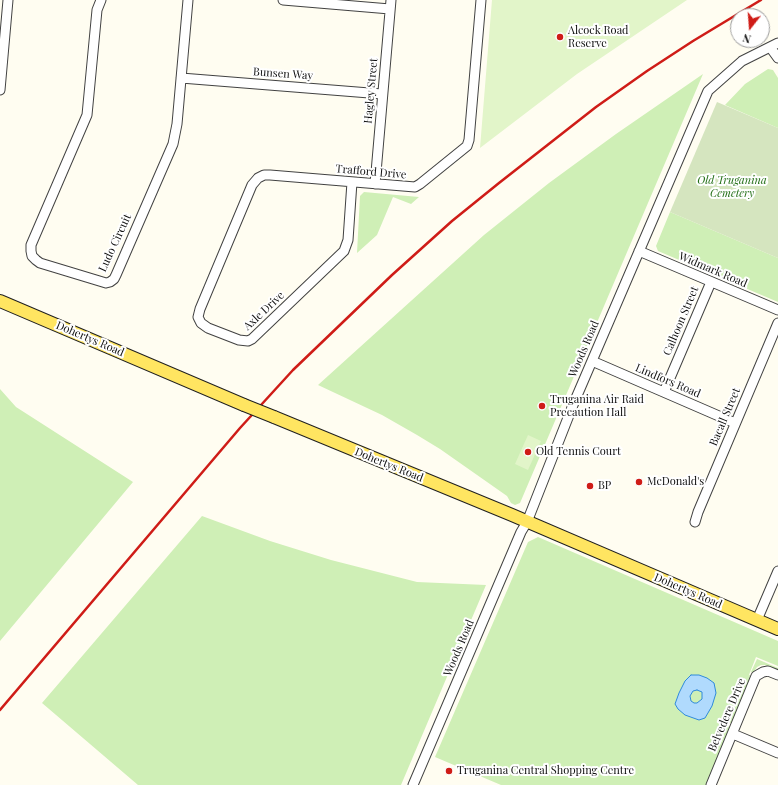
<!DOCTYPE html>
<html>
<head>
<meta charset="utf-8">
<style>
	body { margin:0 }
	#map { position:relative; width:778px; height:785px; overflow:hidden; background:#fffdf1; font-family:"Playfair Display",serif }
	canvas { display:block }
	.north { position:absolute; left:730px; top:8px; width:40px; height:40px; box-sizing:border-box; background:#fff; border:1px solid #9f9f9f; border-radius:50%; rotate:197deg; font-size:11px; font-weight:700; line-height:16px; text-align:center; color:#0f0f0f }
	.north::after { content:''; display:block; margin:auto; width:14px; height:18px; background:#cf1c17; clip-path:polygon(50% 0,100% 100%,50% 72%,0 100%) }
</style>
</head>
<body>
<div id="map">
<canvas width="778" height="785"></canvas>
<div class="north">N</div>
</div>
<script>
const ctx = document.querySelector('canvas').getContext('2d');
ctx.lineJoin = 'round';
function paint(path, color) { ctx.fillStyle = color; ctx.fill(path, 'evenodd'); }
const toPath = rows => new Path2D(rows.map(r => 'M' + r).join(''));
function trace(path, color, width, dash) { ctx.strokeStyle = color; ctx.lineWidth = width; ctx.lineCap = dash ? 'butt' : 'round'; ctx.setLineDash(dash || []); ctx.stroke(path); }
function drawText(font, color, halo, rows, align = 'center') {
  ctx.font = font + ' "Playfair Display",serif'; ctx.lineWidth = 4; ctx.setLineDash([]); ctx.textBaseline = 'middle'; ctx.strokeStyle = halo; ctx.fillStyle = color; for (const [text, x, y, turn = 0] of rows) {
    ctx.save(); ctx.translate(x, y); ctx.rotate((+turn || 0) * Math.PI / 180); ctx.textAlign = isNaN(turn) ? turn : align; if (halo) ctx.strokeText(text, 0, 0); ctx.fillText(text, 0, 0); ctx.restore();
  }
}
paint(toPath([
	[768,69,773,70,778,78,778,128,725,105,745,84],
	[703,74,520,503,515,505,511,503,507,496,440,449,417,435,382,415,318,385,484,235,549,183,616,134],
	[364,192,419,197,411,204,393,197,377,235,357,253,360,196],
	[670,212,778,258,778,302,658,251,656,246],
	[0,389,16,407,133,482,0,641],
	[202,516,270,541,331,560,417,582,486,585,401,785,138,785,42,703],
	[538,537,778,641,778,666,756,657,743,690,749,675,753,676,732,724,729,722,727,725,730,728,706,785,501,785,435,757,528,542],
	[757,659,778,668,778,671,765,665,761,665,757,667,753,673,751,672]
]), '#cfefb6');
paint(toPath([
	[717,102,778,128,778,258,670,212]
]), '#d5e5bf');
paint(toPath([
	[492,0,687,0,577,74,480,148],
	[528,435,541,441,528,470,515,464]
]), '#e2f5c9');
const water = toPath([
	[691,675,699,675,707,678,714,683,716,693,712,706,705,718,699,720,685,715,678,709,675,704,679,693,685,681,691,675],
	[697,690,702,692,702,699,697,703,694,703,691,701,690,696,693,691,697,690]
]);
paint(water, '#b0dafd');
trace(water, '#2f8adc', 1);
const minor = toPath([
	[101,0,97,10,87,115,31,245,31,251,32,256,36,260,40,263,106,283,110,282,114,279,116,275,173,144,177,124,188,0],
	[283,0,390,9],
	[770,47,778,58],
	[181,78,382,94],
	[0,90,8,0],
	[352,182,348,240,344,251,252,339,248,341,239,340,208,328,201,323,198,317,200,309,252,185,258,178,264,175,270,175,415,187,420,184,467,146,469,140,481,0],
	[375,184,391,0],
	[639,251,778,310],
	[592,361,735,423],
	[664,392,711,282],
	[695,522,698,512,778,323],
	[757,620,778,571],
	[733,734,778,753],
	[413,785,521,532,527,522,573,405,708,91,742,61,778,43],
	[711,785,756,676,763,672,768,671,778,675]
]);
const major = toPath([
	[0,301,244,405],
	[274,417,512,515,778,629]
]);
trace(minor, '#424242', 11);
trace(major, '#202020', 14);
trace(minor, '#fff', 9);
trace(major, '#ffe561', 12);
trace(toPath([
	[0,710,240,428,293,370,392,275,452,221,499,183,596,107,647,71,693,41,761,0]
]), '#cf1c17', 2.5);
const majorBridge = toPath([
	[244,405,274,417]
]);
trace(majorBridge, '#202020', 14, []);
trace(majorBridge, '#ffe561', 12);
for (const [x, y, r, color] of [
	[560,37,4,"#cf1c17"],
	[542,406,4,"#cf1c17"],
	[528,452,4,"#cf1c17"],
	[639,482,4,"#cf1c17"],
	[590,486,4,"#cf1c17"],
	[449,771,4,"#cf1c17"]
]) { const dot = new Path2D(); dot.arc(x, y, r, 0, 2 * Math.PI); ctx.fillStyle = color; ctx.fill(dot); trace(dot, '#fff', 1.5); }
drawText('11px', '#0f0f0f', '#fff', [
	["Alcock Road",568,31],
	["Reserve",568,44],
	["Truganina Air Raid",550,400],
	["Precaution Hall",550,413],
	["Old Tennis Court",536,452],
	["McDonald's",647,482],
	["BP",598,486],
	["Truganina Central Shopping Centre",457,771]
], 'left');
drawText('11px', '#0f0f0f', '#fff', [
	["Bunsen Way",283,74,4],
	["Hagley Street",371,91,-85],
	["Trafford Drive",371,172,5],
	["Ludo Circuit",115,243,-65],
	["Widmark Road",713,270,23],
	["Axle Drive",264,311,-43],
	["Calhoon Street",681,321,-67],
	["Dohertys Road",90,339,23],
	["Woods Road",584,349,-67],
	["Lindfors Road",668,381,23],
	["Bacall Street",725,417,-67],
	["Dohertys Road",389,465,22],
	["Dohertys Road",688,591,23],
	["Woods Road",459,648,-67],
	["Belvedere Drive",727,715,-67]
]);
drawText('italic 11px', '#236f17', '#fff', [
	["Old Truganina",732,181],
	["Cemetery",732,194]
]);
</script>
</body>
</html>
